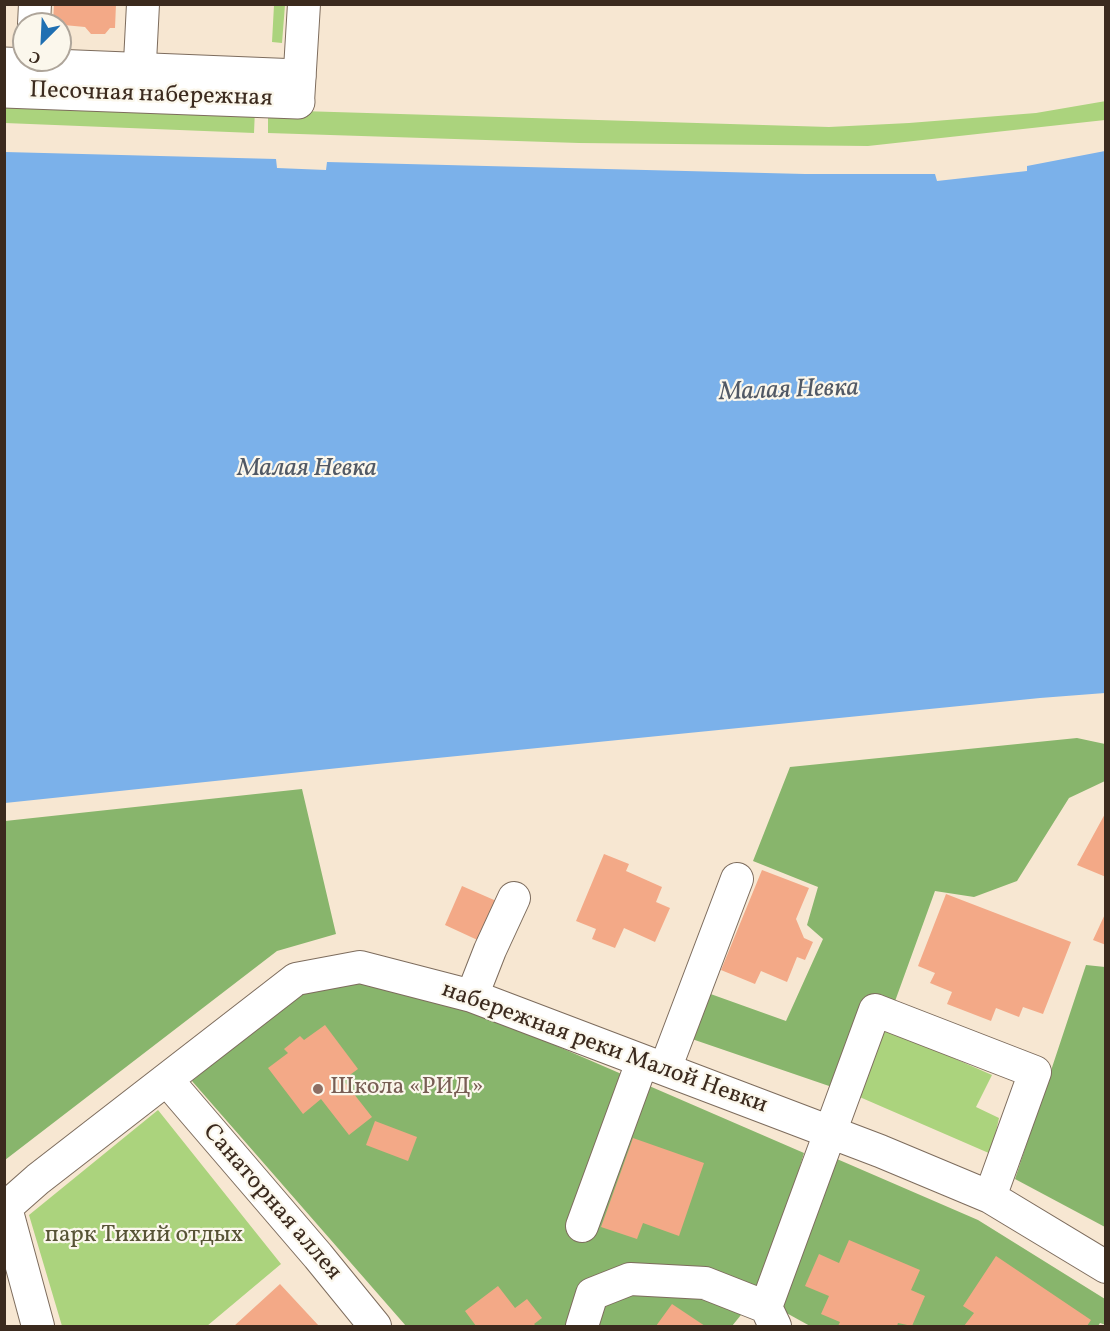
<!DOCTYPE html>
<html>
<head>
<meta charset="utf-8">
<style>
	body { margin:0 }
	#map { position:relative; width:1110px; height:1331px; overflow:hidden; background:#f7e7d2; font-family:Vollkorn,serif }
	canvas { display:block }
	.frame { position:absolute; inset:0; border:6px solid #3b2a1e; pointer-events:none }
	.north { position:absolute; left:12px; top:12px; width:60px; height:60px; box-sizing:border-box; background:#fbf7ec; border:2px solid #aea59a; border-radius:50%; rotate:204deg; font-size:16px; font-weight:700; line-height:24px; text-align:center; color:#3b2a1e }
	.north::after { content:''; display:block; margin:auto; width:21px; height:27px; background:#1f6fb2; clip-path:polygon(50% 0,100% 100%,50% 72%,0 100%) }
</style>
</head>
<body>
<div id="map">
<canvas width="1110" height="1331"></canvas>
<div class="frame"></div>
<div class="north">С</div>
</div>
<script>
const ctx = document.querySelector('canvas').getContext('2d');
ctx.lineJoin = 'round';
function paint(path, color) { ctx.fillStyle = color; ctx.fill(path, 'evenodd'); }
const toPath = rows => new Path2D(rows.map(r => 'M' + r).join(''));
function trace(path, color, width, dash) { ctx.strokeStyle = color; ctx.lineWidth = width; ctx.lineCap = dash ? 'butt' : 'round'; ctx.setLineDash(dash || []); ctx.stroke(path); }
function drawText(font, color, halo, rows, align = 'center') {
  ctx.font = font + ' Vollkorn,serif'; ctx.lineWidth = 4.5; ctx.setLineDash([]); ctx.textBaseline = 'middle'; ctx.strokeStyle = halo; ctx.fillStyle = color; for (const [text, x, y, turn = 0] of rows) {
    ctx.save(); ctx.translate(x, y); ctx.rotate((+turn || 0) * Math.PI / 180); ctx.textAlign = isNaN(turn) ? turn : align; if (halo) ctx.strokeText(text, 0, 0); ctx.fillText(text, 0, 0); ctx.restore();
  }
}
paint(toPath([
	[274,5,285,5,282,43,272,42],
	[5,100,255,109,254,133,5,123],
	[1106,101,1105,120,868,146,579,143,268,133,268,110,829,127,909,123,1036,113],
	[878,1025,992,1075,976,1107,999,1118,991,1154,855,1095],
	[158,1110,281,1264,207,1326,62,1326,29,1215]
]), '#abd37d');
paint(toPath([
	[1077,738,1105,744,1105,781,1069,798,1017,881,974,897,935,891,894,1004,832,1087,689,1038,705,992,786,1021,823,939,807,925,818,887,753,861,790,767],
	[302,789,336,934,277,951,5,1160,5,821],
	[1086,965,1105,967,1105,1227,1015,1179],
	[361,982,483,1014,804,1153,763,1288,732,1326,406,1326,192,1081,297,993],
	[830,1156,978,1220,1105,1299,1106,1325,1100,1323,1098,1326,810,1326,781,1310]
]), '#88b56c');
paint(toPath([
	[1105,151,1105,693,1040,698,377,764,5,803,5,152,276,159,277,168,326,170,327,162,805,174,935,174,937,181,1027,171,1027,166]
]), '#7bb1ea');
paint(toPath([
	[54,4,116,4,115,28,110,28,105,34,91,34,85,27,53,24],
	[1106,812,1106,877,1077,865],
	[604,854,629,864,626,871,662,887,656,902,670,908,655,942,624,928,615,948,592,939,596,929,576,921],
	[762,870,809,888,796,919,804,938,813,942,805,960,797,957,787,982,761,971,755,984,721,970],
	[462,886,501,903,484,943,445,925],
	[946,894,1071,942,1043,1014,1023,1007,1019,1017,996,1008,991,1021,947,1004,952,992,930,983,935,973,918,966],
	[1106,912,1106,945,1093,940],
	[325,1025,358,1069,343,1080,372,1117,349,1135,321,1099,303,1114,268,1068,288,1053,284,1049,300,1036,304,1040],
	[375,1121,417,1137,408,1161,366,1145],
	[633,1138,704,1163,679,1236,643,1223,637,1239,601,1227],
	[849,1240,920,1270,911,1290,925,1296,912,1326,898,1323,897,1326,838,1326,840,1322,821,1314,829,1296,805,1286,819,1254,839,1263],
	[996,1256,1091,1320,1087,1326,964,1326,974,1313,963,1306],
	[280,1284,319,1326,234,1326],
	[498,1286,515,1308,527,1299,542,1318,534,1324,536,1326,476,1326,465,1311],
	[672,1304,705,1326,656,1326]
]), '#f3a987');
const minor = toPath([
	[34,24,35,4],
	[140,62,143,4],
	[298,102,304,4],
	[472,996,490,950,514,898],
	[665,1069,737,879],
	[167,1080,318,1256,375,1326],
	[6,1208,38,1326],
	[4,1209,38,1179,296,979,360,967,472,996,880,1151,990,1197,1106,1267],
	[582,1226,642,1062],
	[766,1307,875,1010,1035,1072,990,1197],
	[582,1326,592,1294,630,1279,705,1283,766,1307,775,1326]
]);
const major = toPath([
	[4,64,299,76],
	[4,91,298,102]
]);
trace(minor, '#7d6c5d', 34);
trace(major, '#7d6c5d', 35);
trace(minor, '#fff', 32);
trace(major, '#fff', 33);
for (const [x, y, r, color] of [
	[318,1089,6,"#8d6e63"]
]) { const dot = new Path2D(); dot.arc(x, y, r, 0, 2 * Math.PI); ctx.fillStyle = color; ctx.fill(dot); trace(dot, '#fbf7ec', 2); }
drawText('24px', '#3b2a1e', '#fbf7ec', [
	["Песочная набережная",151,96,2],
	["набережная реки Малой Невки",604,1049,20],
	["Санаторная аллея",271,1203,49]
]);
drawText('24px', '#785e54', '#fbf7ec', [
	["Школа «РИД»",330,1089]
], 'left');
drawText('24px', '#575436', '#fbf7ec', [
	["парк Тихий отдых",144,1237]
]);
drawText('italic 26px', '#515965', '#fbf7ec', [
	["Малая Невка",789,392,-2],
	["Малая Невка",307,470]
]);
</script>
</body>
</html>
